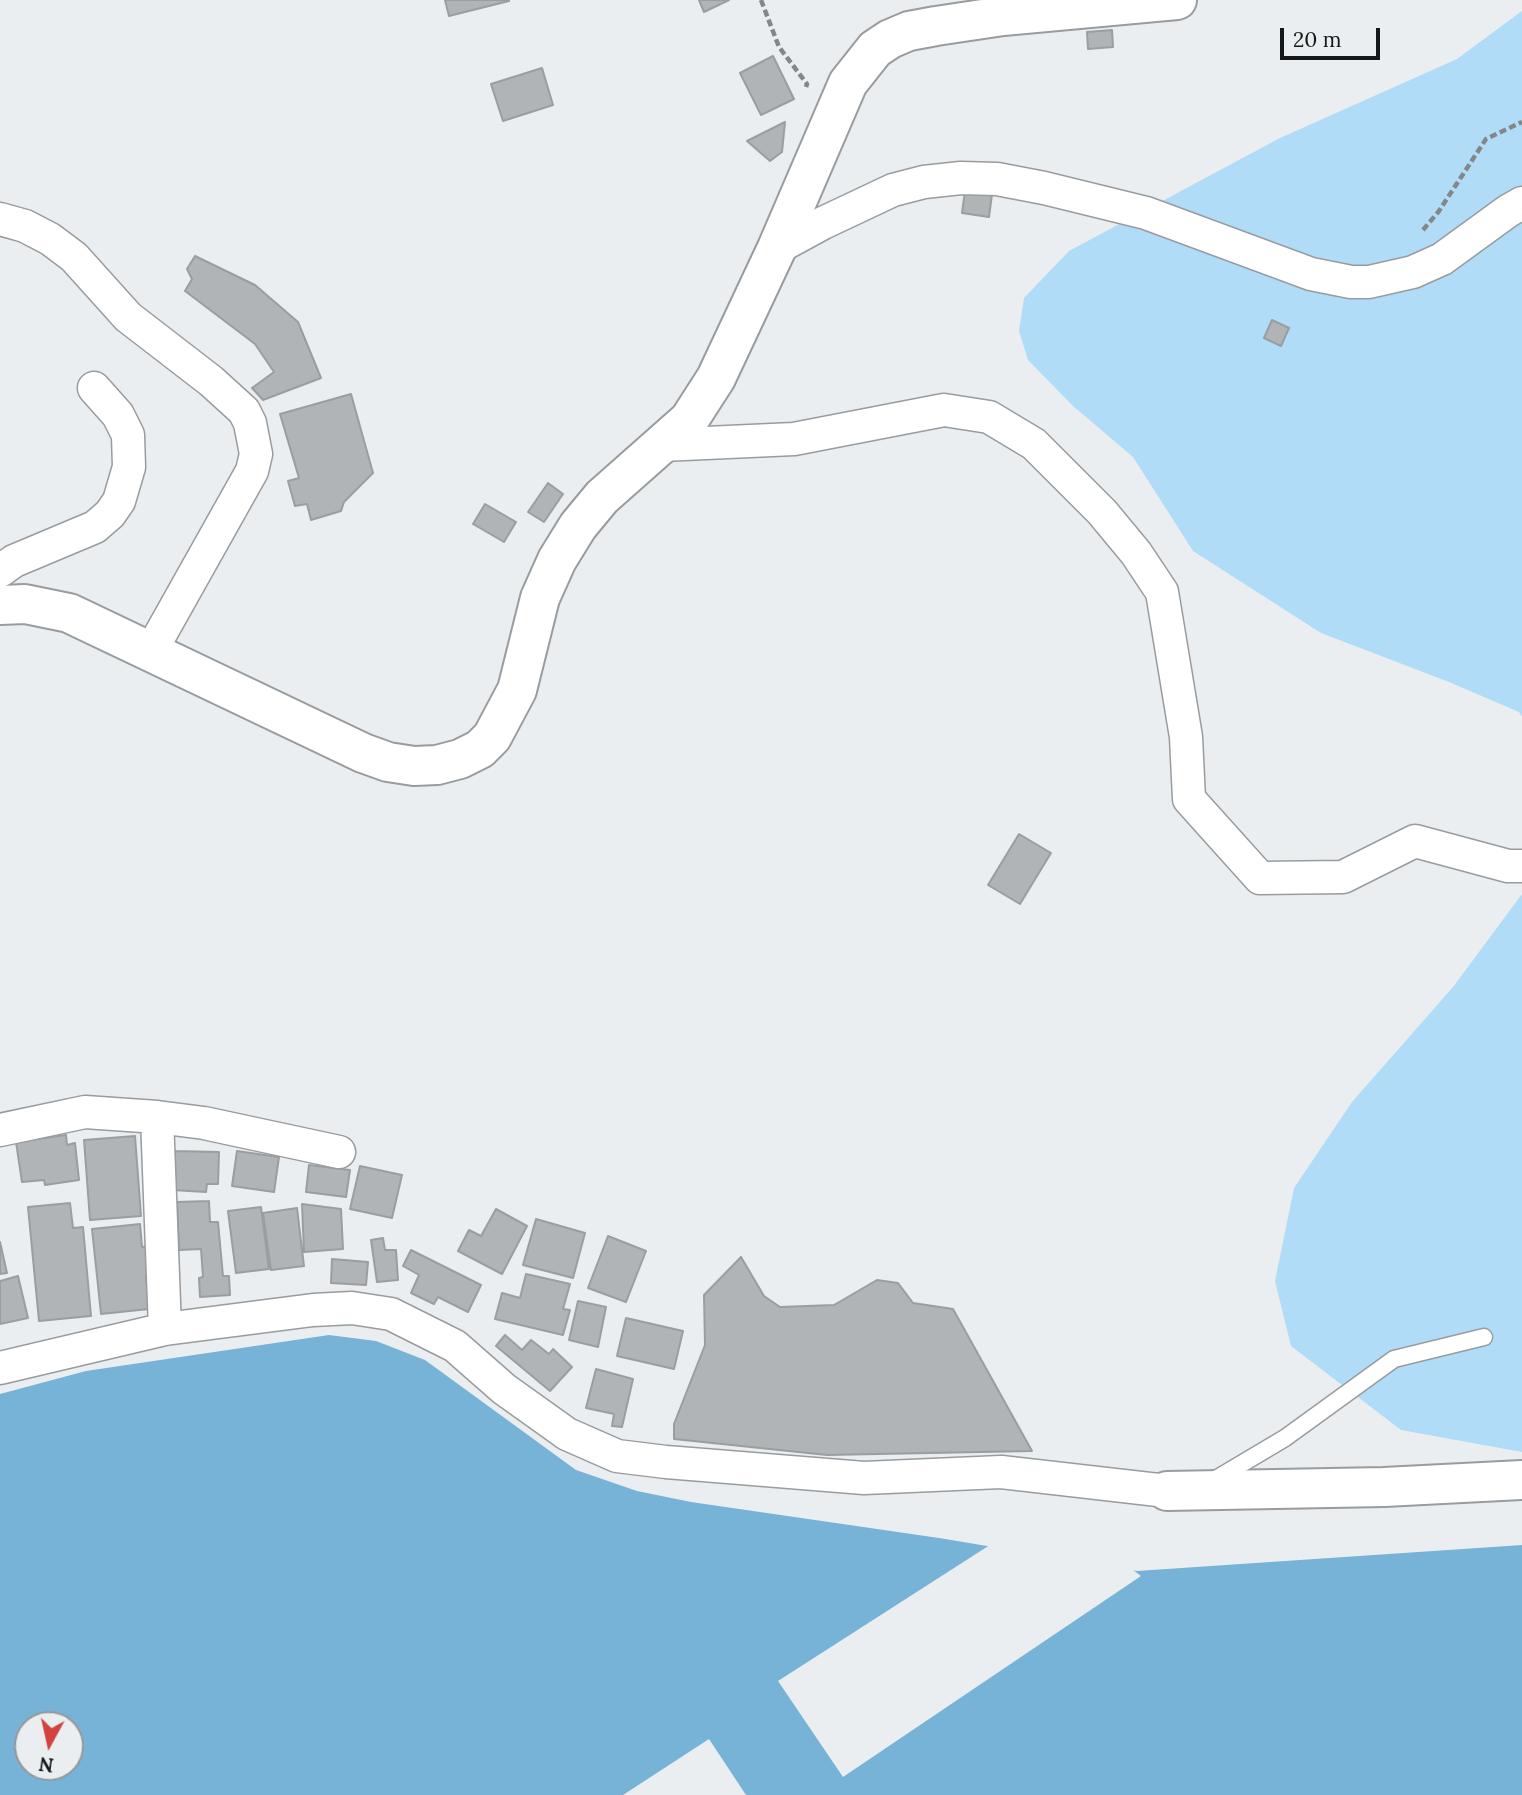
<!DOCTYPE html>
<html>
<head>
<meta charset="utf-8">
<style>
	body { margin:0 }
	#map { position:relative; width:1522px; height:1795px; overflow:hidden; background:#eaeef0; font-family:Lora,serif }
	canvas { display:block }
	.north { position:absolute; left:14px; top:1711px; width:70px; height:70px; box-sizing:border-box; background:#eaeef0; border:2px solid #95989a; border-radius:50%; rotate:188deg; font-size:19px; font-weight:700; line-height:28px; text-align:center; color:#151718 }
	.north::after { content:''; display:block; margin:auto; width:24px; height:32px; background:#d24340; clip-path:polygon(50% 0,100% 100%,50% 72%,0 100%) }
	.scale { position:absolute; left:1280px; top:28px; width:100px; height:32px; box-sizing:border-box; border:4px solid #151718; border-top:0; padding-left:9px; font-size:21px; line-height:24px; white-space:nowrap; color:#151718; -webkit-text-stroke:5px #eaeef0; paint-order:stroke }
</style>
</head>
<body>
<div id="map">
<canvas width="1522" height="1795"></canvas>
<div class="north">N</div>
<div class="scale">20 m</div>
</div>
<script>
const ctx = document.querySelector('canvas').getContext('2d');
ctx.lineJoin = 'round';
function paint(path, color) { ctx.fillStyle = color; ctx.fill(path, 'evenodd'); }
const toPath = rows => new Path2D(rows.map(r => 'M' + r).join(''));
function trace(path, color, width, dash) { ctx.strokeStyle = color; ctx.lineWidth = width; ctx.lineCap = dash ? 'butt' : 'round'; ctx.setLineDash(dash || []); ctx.stroke(path); }
paint(toPath([
	[1522,11,1522,717,1519,712,1449,682,1321,633,1193,551,1133,457,1073,406,1028,360,1019,331,1024,298,1069,251,1280,138,1457,59],
	[1522,894,1522,1452,1401,1430,1291,1346,1275,1281,1294,1188,1352,1102,1453,987]
]), '#b0dcf8');
paint(toPath([
	[329,1335,376,1341,425,1360,576,1470,637,1491,691,1502,939,1538,1137,1571,1522,1545,1522,1795,0,1795,0,1394,86,1371],
	[28,1725,70,1725,70,1767,28,1767]
]), '#77b3d7');
paint(toPath([
	[993,1543,1128,1566,1141,1576,843,1777,778,1681],
	[709,1739,746,1795,623,1795]
]), '#eaeef0');
const building = toPath([
	[445,0,509,0,509,1,449,16,445,0],
	[699,0,729,0,704,12,699,0],
	[1112,30,1113,47,1088,49,1087,32,1112,30],
	[773,56,794,99,761,115,740,73,773,56],
	[542,68,553,105,503,121,491,84,542,68],
	[785,122,782,152,770,161,747,141,785,122],
	[965,191,992,194,989,217,962,213,965,191],
	[195,256,255,285,298,322,321,378,263,400,252,388,274,372,255,344,185,291,192,279,187,269,195,256],
	[1272,320,1289,328,1281,346,1264,338,1272,320],
	[351,394,373,473,344,502,341,511,311,520,307,504,295,506,288,481,299,478,280,414,351,394],
	[548,483,563,494,544,522,528,512,548,483],
	[485,504,516,522,504,542,473,524,485,504],
	[1019,834,1051,853,1020,904,988,885,1019,834],
	[66,1135,67,1145,75,1143,79,1180,45,1185,44,1180,22,1182,16,1142,66,1135],
	[135,1136,141,1216,90,1220,84,1140,135,1136],
	[174,1151,219,1152,218,1184,207,1184,206,1192,172,1190,174,1151],
	[237,1151,279,1157,274,1192,232,1186,237,1151],
	[309,1165,350,1170,346,1197,306,1192,309,1165],
	[360,1166,402,1175,392,1218,350,1209,360,1166],
	[209,1201,210,1222,218,1222,223,1276,229,1276,230,1295,200,1297,199,1278,203,1277,201,1249,179,1250,177,1202,209,1201],
	[70,1203,73,1228,83,1227,91,1316,39,1321,28,1207,70,1203],
	[302,1204,341,1209,343,1249,304,1252,302,1204],
	[261,1207,269,1269,236,1273,228,1211,261,1207],
	[297,1208,304,1266,271,1270,263,1213,297,1208],
	[496,1209,527,1226,502,1274,458,1251,469,1230,481,1236,496,1209],
	[536,1219,585,1233,573,1278,523,1265,536,1219],
	[140,1224,142,1247,152,1246,153,1275,146,1275,149,1309,101,1314,92,1229,140,1224],
	[608,1236,646,1251,626,1302,588,1288,608,1236],
	[383,1238,385,1250,396,1250,398,1280,377,1282,371,1240,383,1238],
	[0,1242,7,1273,0,1274,0,1242],
	[411,1250,481,1285,468,1312,438,1297,434,1304,411,1293,419,1275,403,1266,411,1250],
	[741,1257,764,1296,780,1307,834,1305,877,1280,898,1283,913,1303,953,1309,1032,1451,827,1455,674,1439,674,1424,705,1345,704,1295,741,1257],
	[332,1259,368,1262,366,1285,331,1283,332,1259],
	[526,1274,570,1284,563,1309,570,1310,563,1335,495,1319,502,1293,520,1298,526,1274],
	[18,1276,28,1318,0,1324,0,1281,18,1276],
	[578,1301,606,1307,598,1347,569,1340,578,1301],
	[626,1318,683,1331,674,1369,617,1356,626,1318],
	[505,1335,522,1350,531,1340,549,1354,553,1349,572,1367,550,1391,496,1346,505,1335],
	[596,1369,633,1379,622,1427,612,1426,614,1414,586,1408,596,1369]
]);
paint(building, '#b0b4b6');
trace(building, '#9a9ea0', 2);
const service = toPath([
	[1211,1482,1285,1438,1394,1359,1484,1337]
]);
const minor = toPath([
	[0,219,25,226,50,239,74,257,128,317,211,381,244,411,250,423,256,454,252,471,151,651],
	[777,248,823,223,893,190,924,182,961,178,997,179,1044,188,1146,213,1311,274,1351,282,1369,282,1413,272,1442,259,1508,211,1522,203],
	[662,445,794,439,944,410,989,417,1034,444,1102,512,1136,553,1162,592,1186,737,1189,799,1260,878,1343,877,1415,841,1508,866,1522,866],
	[0,571,14,561,95,527,110,514,119,501,129,467,128,435,118,415,94,388],
	[157,1117,204,1123,339,1152],
	[0,1130,85,1112,157,1117,165,1329],
	[0,1368,165,1329,313,1310,352,1308,391,1314,455,1346,504,1389,567,1434,617,1456,666,1462,864,1478,1001,1472,1167,1491]
]);
const tertiary = toPath([
	[0,605,25,604,69,613,363,753,388,762,414,766,437,765,460,759,480,749,492,737,517,690,540,598,557,560,578,526,602,497,689,420,716,378,777,248,848,83,875,49,890,39,909,31,936,26,1003,16,1177,0],
	[1167,1491,1384,1487,1522,1480]
]);
trace(service, '#989c9e', 19);
trace(minor, '#989c9e', 35);
trace(tertiary, '#989c9e', 42);
trace(toPath([
	[761,0,779,47,807,84,806,87],
	[1423,230,1439,211,1486,139,1522,122]
]), '#848789', 4.5, [7, 3.5]);
trace(service, '#fff', 16);
trace(minor, '#fff', 32);
trace(tertiary, '#fff', 38);
</script>
</body>
</html>
